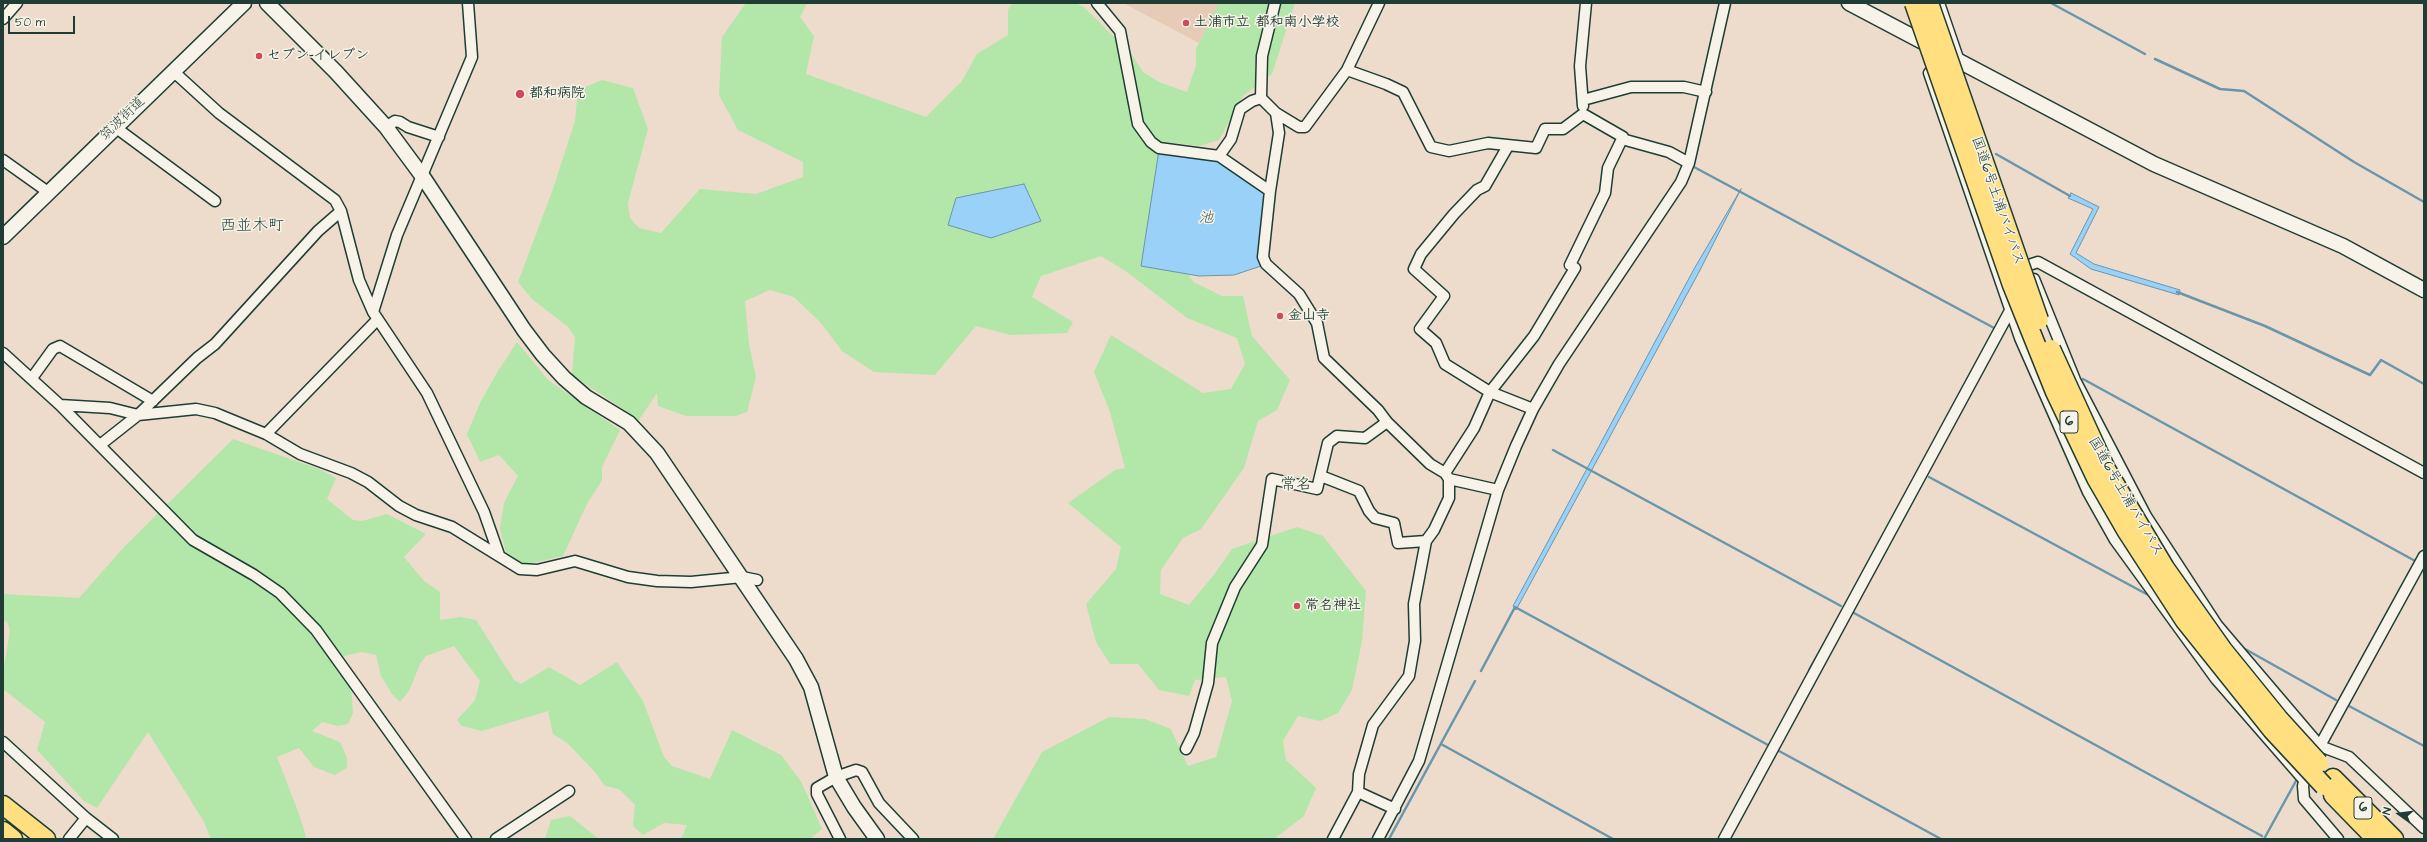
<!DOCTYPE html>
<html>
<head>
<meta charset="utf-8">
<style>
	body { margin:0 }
	#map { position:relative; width:2427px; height:842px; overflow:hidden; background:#eddccb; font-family:"Architects Daughter",sans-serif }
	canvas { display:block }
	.frame { position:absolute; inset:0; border:4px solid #1f3d34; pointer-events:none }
	.north { position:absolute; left:2379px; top:794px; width:40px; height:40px; -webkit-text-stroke:3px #f7f3e8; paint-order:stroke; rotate:284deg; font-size:11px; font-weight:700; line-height:16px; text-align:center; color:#1f3d34 }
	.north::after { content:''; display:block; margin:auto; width:14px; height:18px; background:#1f3d34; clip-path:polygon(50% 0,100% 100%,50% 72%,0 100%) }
	.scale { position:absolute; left:8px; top:16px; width:67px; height:18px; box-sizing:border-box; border:2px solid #1f3d34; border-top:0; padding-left:5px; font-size:12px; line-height:14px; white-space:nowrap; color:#1f3d34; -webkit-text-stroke:3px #f7f3e8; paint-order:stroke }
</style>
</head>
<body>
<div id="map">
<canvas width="2427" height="842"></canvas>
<div class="frame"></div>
<div class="north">N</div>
<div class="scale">50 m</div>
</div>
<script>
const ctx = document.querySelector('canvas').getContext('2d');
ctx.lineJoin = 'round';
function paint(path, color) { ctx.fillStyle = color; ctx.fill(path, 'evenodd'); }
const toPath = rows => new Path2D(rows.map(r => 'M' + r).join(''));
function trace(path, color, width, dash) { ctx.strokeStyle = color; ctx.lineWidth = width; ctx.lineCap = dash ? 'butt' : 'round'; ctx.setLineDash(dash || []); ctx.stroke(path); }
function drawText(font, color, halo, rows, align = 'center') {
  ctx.font = font + ' "Architects Daughter","Klee One",sans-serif'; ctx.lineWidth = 3; ctx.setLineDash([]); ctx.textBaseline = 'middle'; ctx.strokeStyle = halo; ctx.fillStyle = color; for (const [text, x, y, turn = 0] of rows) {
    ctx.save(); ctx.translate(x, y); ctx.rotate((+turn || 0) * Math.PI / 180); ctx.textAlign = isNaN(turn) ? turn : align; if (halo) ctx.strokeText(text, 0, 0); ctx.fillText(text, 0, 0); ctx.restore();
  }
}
paint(toPath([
	[1123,3,1221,3,1199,43]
]), '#e6ccb7');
paint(toPath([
	[746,3,807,3,800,17,814,36,806,74,926,117,962,81,977,54,1008,35,1008,10,1012,3,1075,3,1084,7,1132,55,1143,72,1159,82,1187,92,1196,65,1196,49,1219,3,1295,3,1272,74,1243,96,1219,140,1199,146,1166,142,1161,185,1168,249,1194,282,1222,296,1243,296,1252,336,1290,380,1277,410,1258,421,1244,468,1201,529,1183,538,1161,570,1160,594,1189,605,1213,576,1232,549,1297,527,1323,536,1366,591,1362,641,1352,690,1338,713,1320,721,1298,716,1283,741,1286,760,1316,788,1304,816,1274,839,993,839,1042,752,1109,717,1145,719,1171,729,1188,766,1216,757,1232,701,1226,677,1195,680,1189,696,1159,690,1138,664,1110,664,1096,642,1086,604,1116,569,1121,547,1068,503,1115,470,1125,468,1110,412,1094,372,1111,335,1203,393,1231,389,1245,364,1237,338,1187,318,1127,272,1101,256,1041,276,1032,297,1073,322,1067,333,1011,335,976,326,935,375,874,372,842,351,821,323,794,297,770,290,745,301,749,344,756,377,747,412,736,416,686,416,658,406,657,393,637,423,623,409,572,375,575,337,567,326,532,299,518,282,553,189,575,121,578,90,602,80,633,88,648,129,628,203,630,218,639,228,661,233,700,189,756,194,803,177,803,162,738,130,719,95,722,37],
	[517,342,548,380,620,430,602,467,602,480,587,504,563,556,524,565,507,557,500,528,504,503,518,476,499,455,480,462,467,434,481,401,498,371],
	[233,439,319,469,336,478,327,499,353,520,362,521,387,514,426,534,404,557,424,581,440,592,440,620,461,617,476,620,514,680,521,684,549,667,580,685,617,662,643,701,664,757,672,766,710,779,732,730,781,755,802,783,822,829,810,839,677,839,682,837,687,825,664,823,643,835,633,826,635,805,619,789,605,786,595,772,567,743,553,734,548,711,482,731,462,726,457,720,475,700,480,681,454,646,426,656,420,664,409,691,400,702,392,694,381,676,376,655,361,652,332,659,351,685,353,713,348,724,338,726,322,722,312,731,340,742,347,758,347,768,335,775,314,767,299,748,277,757,299,814,306,836,304,839,211,839,204,822,148,732,97,808,84,801,37,750,45,722,3,689,3,674,10,630,7,622,3,620,3,594,79,598,124,547],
	[570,816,599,839,545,839,551,820]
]), '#b2e7a9');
const water = toPath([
	[1159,150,1218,159,1268,192,1264,265,1234,275,1199,276,1141,266,1159,150],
	[1024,184,1041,221,991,238,948,225,956,198,1024,184],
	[1741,189,1699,272,1516,610,1513,606,1553,532,1694,269,1741,189],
	[2071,193,2099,207,2076,253,2094,264,2180,290,2179,295,2091,269,2070,254,2093,209,2068,198,2071,193]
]);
paint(water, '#9ad1f9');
trace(water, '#6996aa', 1);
trace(toPath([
	[2051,3,2145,54],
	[2155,59,2220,89,2244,91,2354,162,2424,202],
	[1996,154,2070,196],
	[1694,167,1996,329],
	[2177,292,2265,326,2370,375,2381,360,2424,384],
	[2083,379,2417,562],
	[1553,450,1841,606],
	[1929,477,2152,597],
	[1515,607,1768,745],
	[1854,613,2262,836],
	[2245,649,2336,700],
	[1809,670,1839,617],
	[1481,671,1515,607],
	[2349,706,2424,746],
	[1441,744,1613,839],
	[1779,751,1941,839],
	[1389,839,1475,681],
	[2264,839,2297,779]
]), '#6996aa', 2.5);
const street = toPath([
	[1097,3,1120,31,1138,124,1151,142,1159,148,1219,156,1270,191],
	[1275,3,1262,56,1261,98,1276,113,1299,127,1305,127,1347,70,1379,3],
	[1939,3,1960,64],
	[3,19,17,3],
	[1347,70,1386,84,1403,92,1431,147,1449,151,1488,143,1536,148,1545,129,1563,129,1583,114],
	[173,71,219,113,335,200,341,211,359,280,373,312,427,393,484,512,499,555],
	[1929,73,2020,338,2088,492,2115,540,2216,679,2303,779],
	[1583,100,1631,87,1684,87,1706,92],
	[1583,106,1580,66,1586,3],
	[1276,113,1279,133,1270,191,1263,257,1266,264,1299,294,1317,323,1324,358,1378,410,1387,422,1430,464,1445,473,1449,479,1449,498,1434,530,1426,541,1414,604,1415,641,1409,676,1373,725,1359,774,1358,792,1333,839],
	[1583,114,1623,137,1622,139,1669,152,1689,163],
	[115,127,215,201],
	[386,127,395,121,400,122,408,127,439,137],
	[1508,146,1485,186,1477,190,1454,214,1421,254,1414,269,1444,296,1420,329,1436,343,1445,364,1490,392,1533,409],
	[1219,156,1231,139,1240,109,1252,101,1261,98],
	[3,160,48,192],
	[2029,265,2038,262,2424,473],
	[2034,279,2075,380,2146,516,2217,625,2320,746,2349,757,2424,828],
	[373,312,397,235,472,57,468,3],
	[3,353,60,405,193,540,254,575,280,593,316,630,466,839],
	[32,378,53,349,60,346,153,401],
	[60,405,110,408,138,415,196,409,215,413,266,434,300,454,351,473,368,482,399,506,416,515,452,527,520,569,537,570,575,561,628,577,657,581,691,582,742,577,757,580],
	[266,434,377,320],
	[100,445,138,415,197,358,215,344,318,231,341,211],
	[1445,473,1474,428,1490,392,1534,336,1575,268,1570,265,1605,193,1608,168,1622,139],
	[1321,476,1359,491,1369,511,1375,518,1394,523,1398,543,1426,541],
	[1449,479,1498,490],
	[3,742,86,818,113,839],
	[1186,749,1194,733,1208,683,1212,643,1235,587,1262,545,1272,479,1317,489,1328,443,1337,436,1365,438,1387,422],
	[2317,751,2424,556],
	[2306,773,2303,786,2304,799,2338,839],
	[1358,792,1395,809],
	[69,839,86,818],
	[496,839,569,791],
	[840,839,817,794,817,788,836,777,856,770,862,772,879,803,913,839],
	[1378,839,1419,761,1498,490,1516,446,1533,409,1559,364,1681,182,1689,163,1725,3],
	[1724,839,2012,307]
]);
const secondary = toPath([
	[267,3,336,72,386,127,423,177,524,330,543,355,564,378,586,397,629,423,657,453,796,659,811,687,836,777,854,807,877,839],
	[1849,3,2154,164,2343,246,2424,290],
	[3,237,244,3]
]);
const highway = toPath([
	[2333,778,2394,839],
	[2333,795,2376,839],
	[3,805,46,839],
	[3,831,13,839]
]);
trace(street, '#1f3d34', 13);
trace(secondary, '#1f3d34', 17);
trace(highway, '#1f3d34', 21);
trace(street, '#f7f3e8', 10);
trace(secondary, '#f7f3e8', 14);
trace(highway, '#ffdf80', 18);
const highwayBridge = toPath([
	[1914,3,2012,285,2055,392,2096,478,2126,530,2185,621,2272,730,2324,786],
	[1929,3,2039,320],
	[2051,349,2106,469,2165,568,2223,650,2279,719,2319,763]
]);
trace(highwayBridge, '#1f3d34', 21, []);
trace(highwayBridge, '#ffdf80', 18);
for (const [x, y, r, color] of [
	[1186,23,4,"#d1495b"],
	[259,56,4,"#d1495b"],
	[520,94,5,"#d1495b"],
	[1280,316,4,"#d1495b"],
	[1297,606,4,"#d1495b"]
]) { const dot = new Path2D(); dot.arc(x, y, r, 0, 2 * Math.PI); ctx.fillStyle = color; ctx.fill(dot); trace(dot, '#f7f3e8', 1.5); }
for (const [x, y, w] of [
	[2069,422,18],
	[2363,808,18]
]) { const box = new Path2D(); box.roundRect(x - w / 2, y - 11, w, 22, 3); ctx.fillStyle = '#f7f3e8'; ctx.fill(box); trace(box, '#1f3d34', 1); }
drawText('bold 13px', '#1f3d34', null, [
	["6",2069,422],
	["6",2363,808]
]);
drawText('bold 14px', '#1f3d34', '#f7f3e8', [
	["土浦市立 都和南小学校",1194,23],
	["セブン-イレブン",267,56],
	["都和病院",529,94],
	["金山寺",1288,316],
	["常名神社",1305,606]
], 'left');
drawText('14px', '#1f3d34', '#f7f3e8', [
	["筑波街道",123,119,-44],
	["国道6号土浦バイパス",1997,201,71],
	["国道6号土浦バイパス",2125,497,60]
]);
drawText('italic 15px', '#385b5b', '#f7f3e8', [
	["池",1206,219]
]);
drawText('16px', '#1f3d34', '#f7f3e8', [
	["西並木町",252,227],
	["常名",1296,486]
]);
</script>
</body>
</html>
